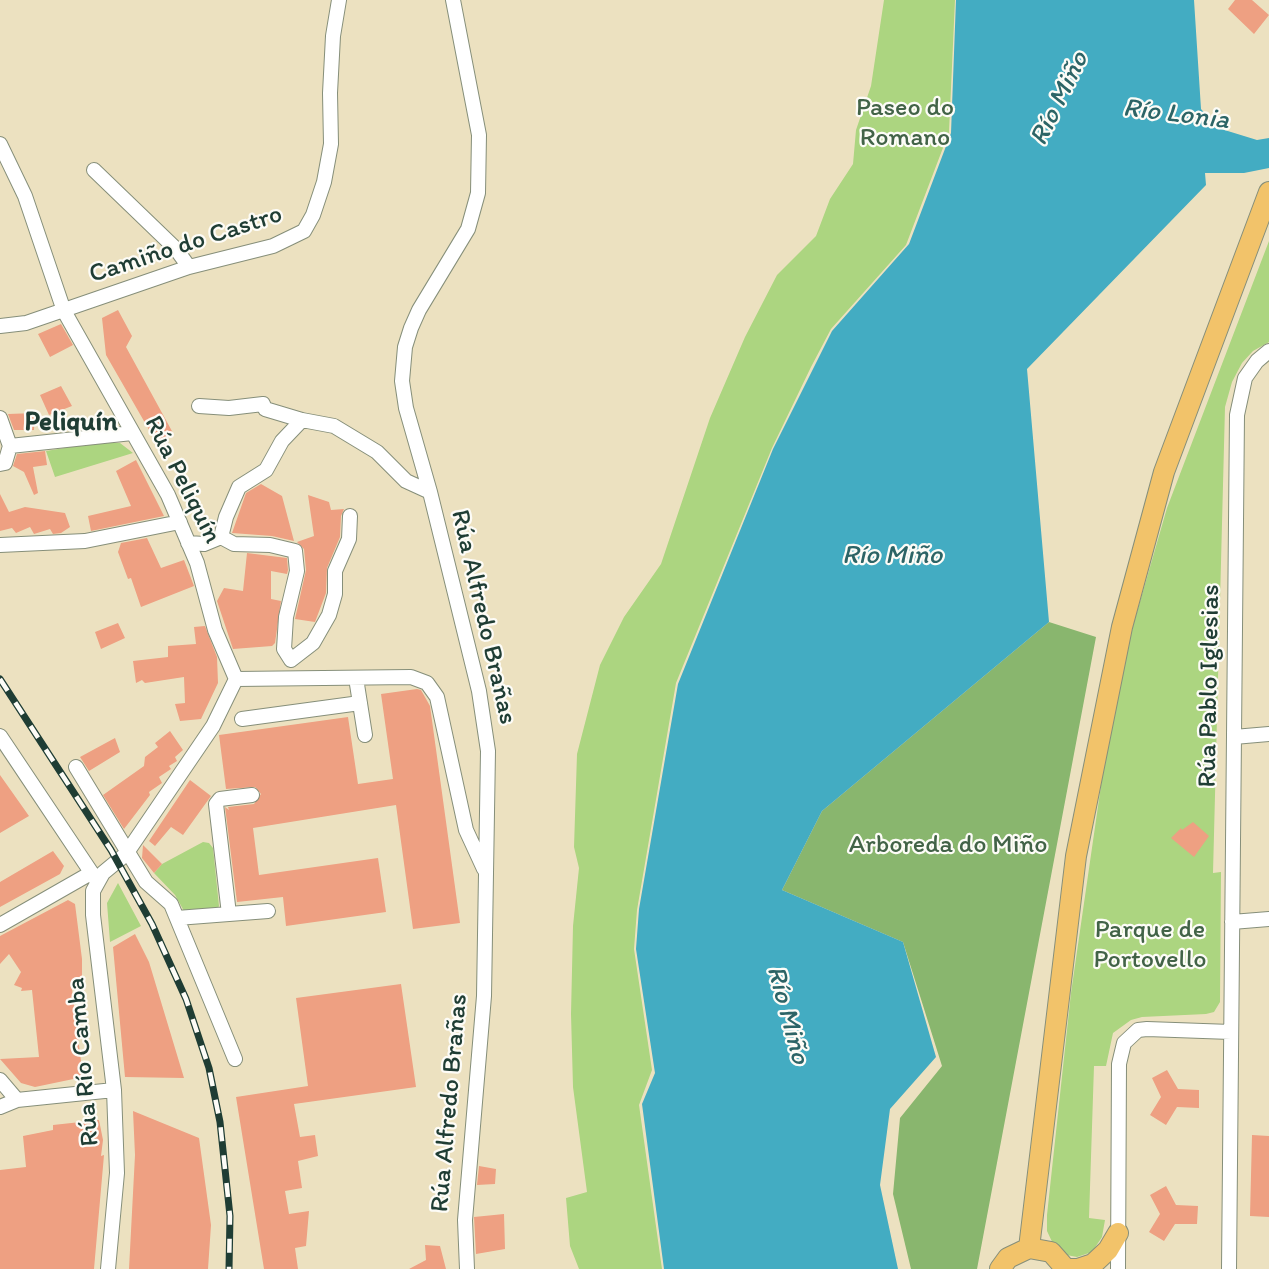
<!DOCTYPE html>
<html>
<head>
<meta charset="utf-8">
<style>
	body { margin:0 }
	canvas { display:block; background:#ece1c0 }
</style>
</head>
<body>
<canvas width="1269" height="1269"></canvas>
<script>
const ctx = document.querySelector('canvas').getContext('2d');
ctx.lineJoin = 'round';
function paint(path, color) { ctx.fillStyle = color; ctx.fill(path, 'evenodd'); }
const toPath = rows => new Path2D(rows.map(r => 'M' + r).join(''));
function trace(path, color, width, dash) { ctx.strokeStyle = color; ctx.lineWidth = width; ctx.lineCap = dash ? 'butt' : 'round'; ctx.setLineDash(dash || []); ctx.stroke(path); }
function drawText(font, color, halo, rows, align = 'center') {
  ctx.font = font + ' Itim,sans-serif'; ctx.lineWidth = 4.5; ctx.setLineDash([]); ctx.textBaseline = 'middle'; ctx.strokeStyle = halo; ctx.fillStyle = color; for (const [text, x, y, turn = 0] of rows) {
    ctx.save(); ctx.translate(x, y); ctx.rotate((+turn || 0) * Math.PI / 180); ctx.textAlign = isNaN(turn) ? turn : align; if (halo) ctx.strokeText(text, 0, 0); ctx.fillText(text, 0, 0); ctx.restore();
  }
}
paint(toPath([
	[884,0,955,0,949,132,906,245,831,329,811,367,772,448,676,683,637,910,634,949,652,1070,639,1105,662,1269,579,1269,570,1246,566,1198,587,1192,573,1087,571,1014,573,926,579,868,574,847,577,754,600,665,624,617,661,564,710,418,745,337,777,275,816,236,830,199,853,164,856,130,871,86],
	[1269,241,1269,342,1253,351,1242,363,1232,382,1225,407,1213,873,1221,872,1220,1002,1214,1012,1206,1014,1142,1017,1131,1020,1113,1033,1106,1066,1094,1066,1089,1218,1105,1220,1102,1237,1092,1252,1077,1257,1061,1254,1054,1246,1047,1231,1047,1215,1071,993,1106,751,1133,626,1167,508],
	[95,443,120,443,133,453,55,477,46,451],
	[203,842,209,843,213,848,219,906,217,909,184,911,175,895,154,873,162,864],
	[118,883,141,926,110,942,107,903]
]), '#acd580');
paint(toPath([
	[1049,622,1096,637,977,1269,911,1269,893,1194,900,1118,942,1066,903,942,782,890,822,811]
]), '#89b66e');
paint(toPath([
	[956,0,1194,0,1201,109,1218,128,1257,140,1269,138,1269,168,1244,173,1205,173,1206,185,1027,369,1049,622,822,811,782,890,903,942,936,1057,890,1109,880,1185,898,1269,664,1269,642,1104,655,1073,636,949,639,909,678,684,773,449,832,331,909,244,951,133]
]), '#43acc2');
paint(toPath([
	[1235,0,1252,0,1269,15,1254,34,1228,9],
	[118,310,132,336,126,347,173,433,156,442,106,355,102,318],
	[61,324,73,345,50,357,38,334],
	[61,386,72,406,49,415,40,395],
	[35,413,34,430,14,430,8,414],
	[45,451,47,465,33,467,38,493,34,495,24,472,13,466,17,454],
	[136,460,164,516,91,531,88,516,131,506,116,471],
	[261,484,282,496,294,541,272,536,232,533,246,493],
	[0,494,9,512,25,507,65,513,70,527,61,533,53,534,50,529,34,534,30,527,16,533,12,528,0,531],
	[308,495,329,502,331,510,344,509,341,516,340,537,327,568,326,593,315,622,295,619,306,570,304,549,297,542,314,536],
	[147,538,161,568,184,560,194,586,141,607,131,578,128,579,118,552,121,543],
	[247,553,287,558,288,570,287,574,271,571,271,599,281,601,275,643,272,646,233,649,217,601,224,588,243,591],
	[118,623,125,638,101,649,95,632],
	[205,626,217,657,218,683,201,719,180,721,175,704,185,703,184,677,145,683,142,680,136,683,133,661,168,657,168,646,196,644,194,627],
	[417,689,421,690,430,706,460,923,413,929,396,805,253,828,259,875,378,858,386,912,286,926,283,897,237,902,225,807,229,810,228,807,254,804,261,794,255,787,226,789,219,735,348,717,358,784,393,779,381,694],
	[170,731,183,750,175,757,177,761,169,766,171,769,159,777,162,783,149,792,150,795,124,829,103,795,144,766,145,757,158,747,155,743],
	[115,738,120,752,89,771,80,757],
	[0,775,29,816,0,833],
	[190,780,211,796,183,835,171,827,155,846,149,841],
	[1193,822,1209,836,1194,857,1171,838,1181,828,1182,830],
	[143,845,162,864,154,873,142,858],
	[53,851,64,866,60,874,0,907,0,882],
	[68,900,75,904,82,959,82,989,72,989,83,1077,35,1087,21,1083,0,1059,39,1057,32,990,21,991,22,988,14,985,21,972,9,954,0,964,0,936],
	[135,934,149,962,184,1078,125,1077,113,947],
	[401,984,416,1087,294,1104,300,1137,315,1135,318,1156,298,1161,302,1188,285,1191,289,1214,309,1211,306,1246,295,1248,298,1269,264,1269,236,1097,308,1086,296,998],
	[1167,1070,1178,1089,1199,1090,1199,1108,1177,1107,1166,1125,1150,1115,1161,1097,1152,1078],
	[133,1111,199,1138,211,1225,208,1269,129,1269,135,1155],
	[99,1120,103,1140,101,1156,104,1155,94,1269,0,1269,0,1170,26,1167,23,1136,53,1130,53,1125],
	[1252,1135,1269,1136,1269,1217,1250,1216],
	[479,1166,496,1169,495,1184,477,1185],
	[1166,1186,1176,1205,1198,1206,1197,1224,1175,1224,1164,1241,1149,1232,1160,1214,1150,1195],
	[504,1214,505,1249,476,1254,474,1217],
	[425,1245,440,1246,446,1269,409,1269,426,1260]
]), '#eea082');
const minor = toPath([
	[453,0,479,135,478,193,468,229,419,310,411,328,405,347,402,381,406,408,430,492,479,691,488,751,484,996,465,1220,467,1269],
	[0,144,25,196,64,311,168,495,197,563,215,630,236,679],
	[94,170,176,249,189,267],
	[0,326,26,323,189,267,273,246,304,231,313,215,324,182,331,144,330,93,333,36,339,0],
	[199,406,229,408,263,404,265,409,305,421],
	[0,418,10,446],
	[10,446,132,433],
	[0,464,5,463,10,446],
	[221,537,234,544,270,545,295,551,297,571,286,617,284,649,291,660],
	[188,543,204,544,221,537,226,517,239,487,266,470,282,441,302,420,334,426,377,452,406,481,430,492],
	[0,545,85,541,180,522],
	[291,660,313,643,329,615,335,594,335,571,349,539,350,516],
	[356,678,365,735],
	[236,679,411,677,427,683,437,697,466,830,484,869],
	[242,719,360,703],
	[0,736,97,881],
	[1234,737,1269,734],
	[76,767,146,882,171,904,235,1059],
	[229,914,216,804,220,799,252,795],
	[177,918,268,911],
	[1232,922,1269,919],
	[0,925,91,873],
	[0,1080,17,1100],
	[0,1107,17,1100,114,1090],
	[108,1269,117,1173,114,1090,93,915,93,891,103,873,126,854,213,726,236,679],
	[1118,1269,1119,1064,1124,1043,1138,1030,1147,1029,1231,1032],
	[1229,1269,1237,415,1245,378,1257,361,1269,351]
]);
const highway = toPath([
	[1029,1248,1076,856,1122,627,1164,472,1269,192],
	[1000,1269,1008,1258,1029,1248,1051,1252,1066,1269],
	[1065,1269,1078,1269,1093,1264,1108,1250,1118,1233]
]);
trace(minor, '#868f7a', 16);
trace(highway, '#868f7a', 22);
trace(minor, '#fff', 14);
trace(highway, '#f2c36a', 20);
const rail = toPath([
	[0,679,111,850,152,924,186,999,209,1068,220,1122,230,1216,229,1269]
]);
trace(rail, '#1f3d34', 7);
trace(rail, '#fdfcf7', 4.5, [14]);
drawText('26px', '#426347', '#fdfcf7', [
	["Paseo do",905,108],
	["Romano",905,138],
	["Arboreda do Miño",948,845],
	["Parque de",1150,930],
	["Portovello",1150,960]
]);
drawText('26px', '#1f3d34', '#fdfcf7', [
	["Camiño do Castro",186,245,-18],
	["Rúa Peliquín",182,480,63],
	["Rúa Alfredo Brañas",483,617,77],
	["Rúa Pablo Iglesias",1210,686,-89],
	["Rúa Río Camba",84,1062,-95],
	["Rúa Alfredo Brañas",450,1103,-85]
]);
drawText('italic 27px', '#2c6466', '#fdfcf7', [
	["Río Miño",1060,99,-64],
	["Río Lonia",1176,115,7],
	["Río Miño",892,556],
	["Río Miño",787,1015,75]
]);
drawText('bold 27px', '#1f3d34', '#fdfcf7', [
	["Peliquín",71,423]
]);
</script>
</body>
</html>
